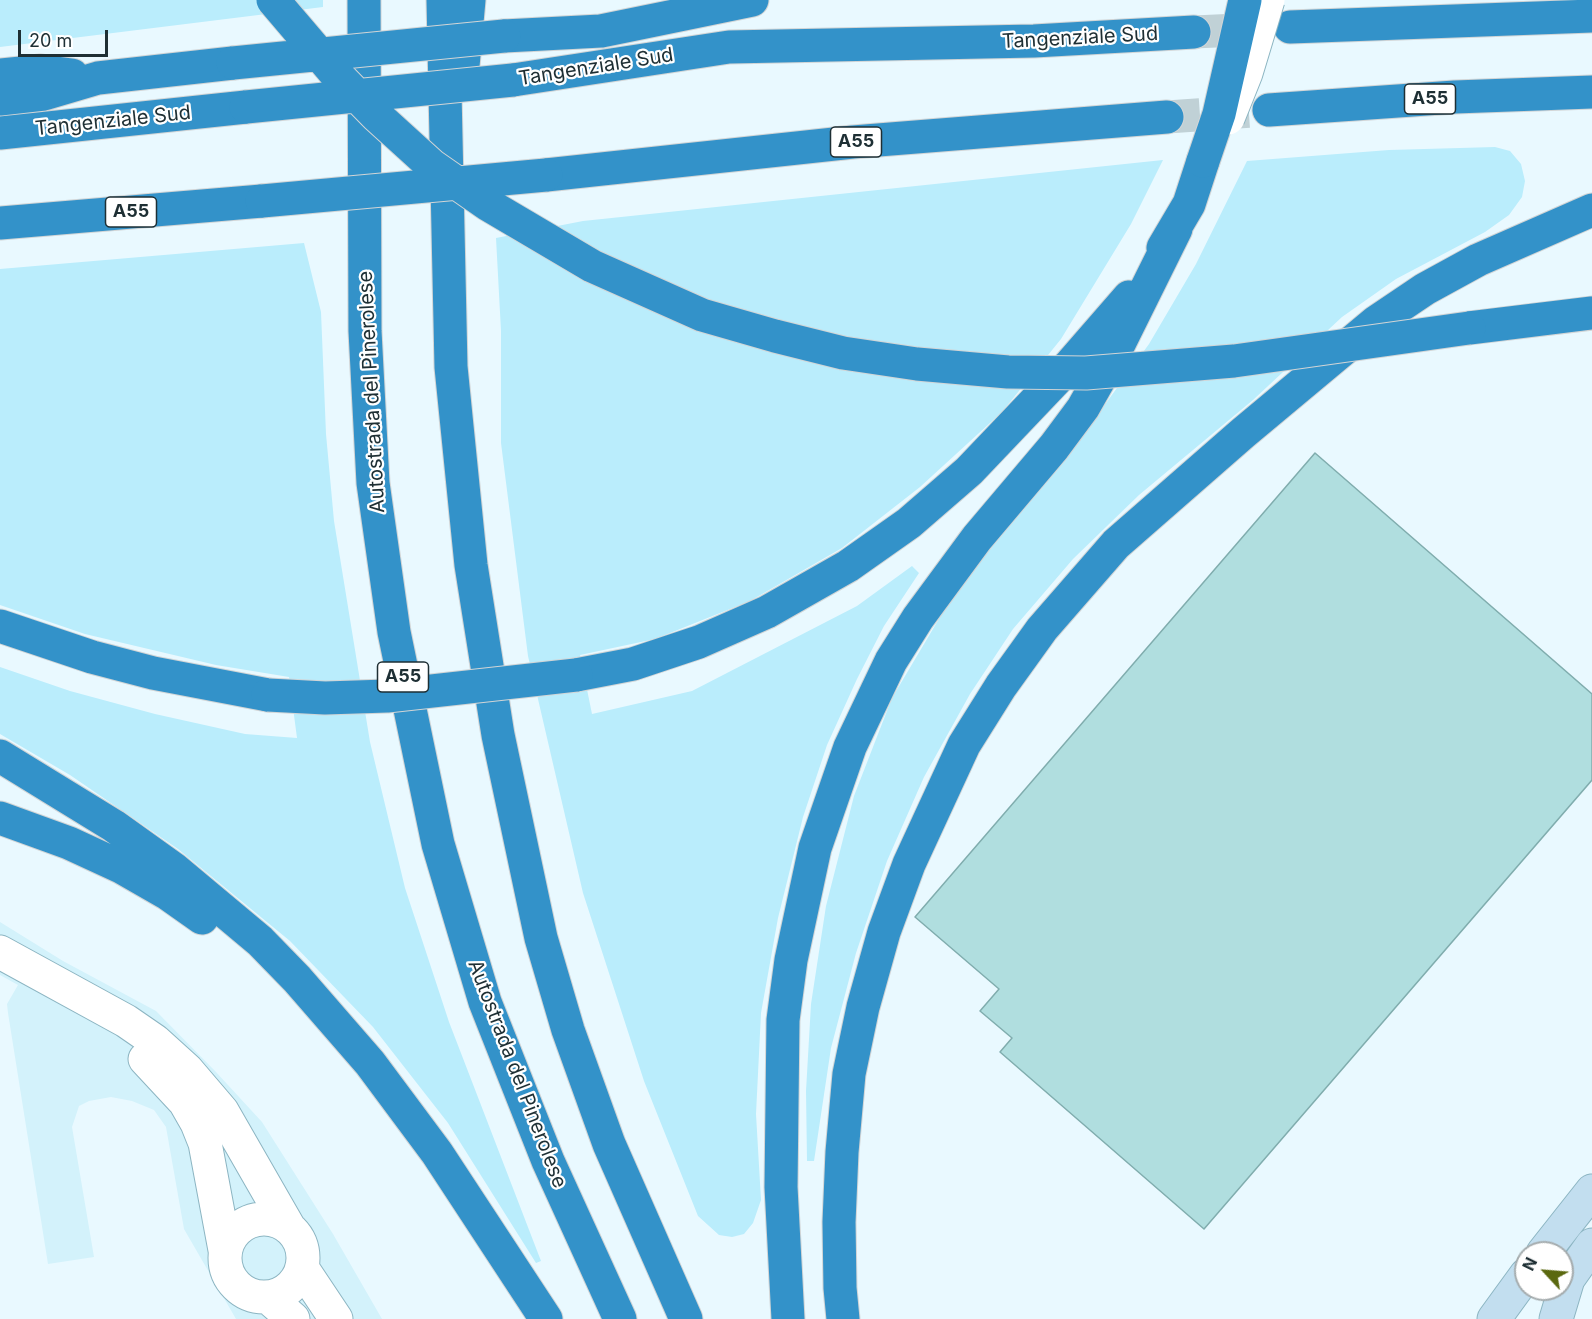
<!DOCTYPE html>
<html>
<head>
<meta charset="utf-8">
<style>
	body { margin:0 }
	#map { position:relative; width:1592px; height:1319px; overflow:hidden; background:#e9f9ff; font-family:Inter,sans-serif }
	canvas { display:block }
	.north { position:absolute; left:1514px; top:1241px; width:60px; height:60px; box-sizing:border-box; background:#fff; border:2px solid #a5acae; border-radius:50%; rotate:296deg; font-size:16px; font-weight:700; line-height:24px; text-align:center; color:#1e2f34 }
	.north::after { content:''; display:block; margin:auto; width:21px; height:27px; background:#5a680f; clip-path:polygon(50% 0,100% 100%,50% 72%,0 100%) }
	.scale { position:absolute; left:18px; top:30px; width:90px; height:27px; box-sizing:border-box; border:3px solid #1e2f34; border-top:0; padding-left:8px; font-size:18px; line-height:21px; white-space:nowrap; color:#1e2f34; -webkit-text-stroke:4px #fff; paint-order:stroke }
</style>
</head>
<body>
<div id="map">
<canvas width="1592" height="1319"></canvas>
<div class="north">N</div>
<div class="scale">20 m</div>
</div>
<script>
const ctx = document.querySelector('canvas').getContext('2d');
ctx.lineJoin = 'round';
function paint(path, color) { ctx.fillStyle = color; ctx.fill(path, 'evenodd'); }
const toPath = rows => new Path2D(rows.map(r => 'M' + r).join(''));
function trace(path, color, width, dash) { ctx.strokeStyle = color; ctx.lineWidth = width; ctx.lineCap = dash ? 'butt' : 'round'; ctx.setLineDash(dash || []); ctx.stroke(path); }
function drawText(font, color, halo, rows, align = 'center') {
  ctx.font = font + ' Inter,sans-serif'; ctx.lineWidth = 4.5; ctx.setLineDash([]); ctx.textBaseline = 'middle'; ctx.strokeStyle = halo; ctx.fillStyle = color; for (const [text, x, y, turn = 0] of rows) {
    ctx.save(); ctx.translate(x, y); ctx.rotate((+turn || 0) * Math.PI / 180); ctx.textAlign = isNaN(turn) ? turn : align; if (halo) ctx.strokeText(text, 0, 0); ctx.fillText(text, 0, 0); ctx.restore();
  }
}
paint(toPath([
	[0,922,63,961,156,1011,216,1072,262,1122,333,1234,382,1319,236,1319,184,1229,166,1127,154,1110,132,1101,111,1097,89,1101,79,1106,72,1127,94,1257,48,1264,8,1013,7,1004,18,985,0,975]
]), '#d3f2fb');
paint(toPath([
	[0,0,323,0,323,7,0,47],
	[1495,147,1510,151,1521,164,1525,181,1522,197,1509,215,1485,232,1396,279,1342,317,1253,400,1139,495,1073,559,1013,629,970,694,924,777,887,861,856,953,831,1048,814,1161,807,1161,806,1091,811,1004,826,906,854,796,892,698,946,607,1018,507,1098,414,1149,344,1196,264,1247,161,1389,150],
	[1163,160,1131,224,1061,339,1002,412,920,487,842,548,750,601,655,639,580,655,592,714,692,691,857,606,912,566,919,573,884,626,857,679,827,745,803,817,778,918,761,1013,756,1114,761,1200,753,1223,744,1234,732,1237,719,1235,698,1216,644,1081,583,893,528,656,501,443,501,331,496,238,583,221],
	[304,243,321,312,326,434,334,521,370,742,405,888,449,1022,541,1261,536,1263,448,1123,373,1027,290,941,178,849,70,775,0,734,0,667,70,691,155,714,245,734,297,738,289,677,216,665,85,634,0,605,0,269]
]), '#baedfc');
const building = toPath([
	[1315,453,1592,694,1592,780,1204,1229,1000,1052,1012,1038,980,1011,999,989,915,917,1315,453]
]);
paint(building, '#b0dedf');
trace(building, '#80adae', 1.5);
trace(toPath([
	[1194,32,1264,29],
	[1167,117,1269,110]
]), '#c0d1d6', 33, [33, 16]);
const street = toPath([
	[0,952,126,1021,155,1041,187,1070,222,1111,288,1226],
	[145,1059,185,1102,197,1123,205,1143,225,1250],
	'225 1258a39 39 0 1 1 78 0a39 39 0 1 1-78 0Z',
	[302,1268,336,1319],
	[268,1297,293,1319]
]);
const secondary = toPath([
	[1543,1253,1592,1191],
	[1494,1319,1526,1275],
	[1556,1319,1568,1279,1592,1245]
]);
const highway = toPath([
	[364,0,365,331,373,483,394,632,438,844,485,1002,548,1161,620,1319],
	[443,0,451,367,471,565,498,735,541,938,568,1030,609,1144,686,1319],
	[1290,27,1592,16],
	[504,36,601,31,752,0],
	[463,66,469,0],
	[0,75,41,71,72,75],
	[513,80,729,47,1034,41,1194,32],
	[0,99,44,94,98,78,233,63],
	[1269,110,1455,97,1592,92],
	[0,133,246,107],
	[546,175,853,142,1167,117],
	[0,223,262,201],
	[1163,248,1189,204,1203,161],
	[1469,328,1592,313],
	[0,626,92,657,153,673,268,695],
	[576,675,633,664,699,642,767,612,848,566,909,523,969,471,1069,366,1129,297],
	[0,756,114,826,174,869,260,941,297,979,370,1063,437,1153,546,1319],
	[0,818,69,843,121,867,168,894,202,918],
	[788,1319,781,1187,783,1020,791,960,815,848,850,747,891,661,918,618,977,538,1054,447,1083,408,1117,348,1176,229],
	[843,1319,840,1288,839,1222,842,1152,849,1074,863,1007,884,932,909,864,964,745,1001,686,1042,629,1116,544,1243,433,1376,322,1425,289,1478,260,1592,210]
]);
trace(street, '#8cb5c2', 35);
trace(secondary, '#8cb5c2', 35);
trace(highway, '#d2d5d6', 35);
trace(street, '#fff', 33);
trace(secondary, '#c2deef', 33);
trace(highway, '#3392c9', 33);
const streetBridge = toPath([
	[1228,118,1246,73,1268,0]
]);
const highwayBridge = toPath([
	[273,0,336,74,376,115,431,165,487,204,592,266,702,315,775,336,843,353,917,364,1008,372,1086,373,1234,361,1469,328],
	[233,63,504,36],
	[246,107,513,80],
	[1203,161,1219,114,1245,0],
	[262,201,546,175],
	[268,695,325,698,387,696,576,675]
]);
trace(streetBridge, '#8cb5c2', 35, []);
trace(highwayBridge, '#d2d5d6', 35, []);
trace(streetBridge, '#fff', 33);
trace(highwayBridge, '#3392c9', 33);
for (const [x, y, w] of [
	[1430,99,51],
	[856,142,51],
	[131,212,51],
	[403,677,51]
]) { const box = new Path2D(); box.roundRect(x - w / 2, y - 15, w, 30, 4.5); ctx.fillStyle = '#fff'; ctx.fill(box); trace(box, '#1e2f34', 1.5); }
drawText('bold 18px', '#1e2f34', null, [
	["A55",1430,99],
	["A55",856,142],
	["A55",131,212],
	["A55",403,677]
]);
drawText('20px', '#1e2f34', '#fff', [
	["Tangenziale Sud",1080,38,-3],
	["Tangenziale Sud",596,67,-9],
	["Tangenziale Sud",113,121,-6],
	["Autostrada del Pinerolese",372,392,-93],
	["Autostrada del Pinerolese",517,1074,69]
]);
</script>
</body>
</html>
